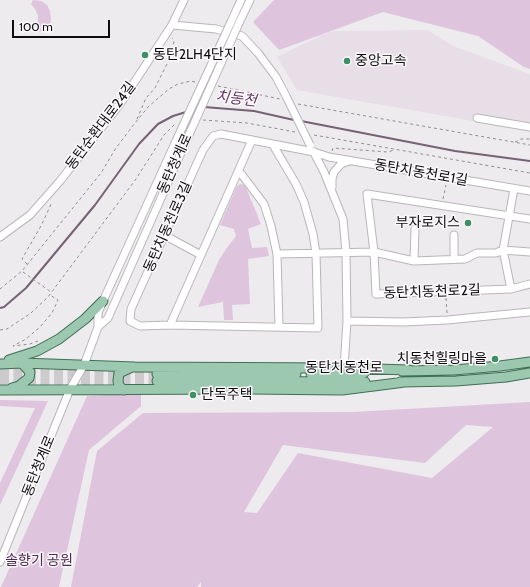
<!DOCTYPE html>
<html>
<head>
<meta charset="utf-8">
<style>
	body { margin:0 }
	#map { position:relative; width:530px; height:587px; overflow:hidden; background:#eeebee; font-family:Cabin,sans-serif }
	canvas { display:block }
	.scale { position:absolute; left:12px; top:20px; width:98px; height:18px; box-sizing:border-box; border:2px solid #0e0d0e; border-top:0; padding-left:5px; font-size:12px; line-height:14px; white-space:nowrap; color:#0e0d0e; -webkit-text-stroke:3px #fbf8fb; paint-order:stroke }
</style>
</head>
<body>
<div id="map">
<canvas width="530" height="587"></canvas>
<div class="scale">100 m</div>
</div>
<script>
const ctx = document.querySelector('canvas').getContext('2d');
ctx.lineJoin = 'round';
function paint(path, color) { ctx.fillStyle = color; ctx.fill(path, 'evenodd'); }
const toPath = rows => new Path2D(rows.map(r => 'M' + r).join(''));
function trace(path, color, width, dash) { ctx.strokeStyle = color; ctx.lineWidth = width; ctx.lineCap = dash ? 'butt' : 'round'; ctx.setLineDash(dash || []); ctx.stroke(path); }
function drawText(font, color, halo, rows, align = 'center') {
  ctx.font = font + ' Cabin,"Noto Sans KR",sans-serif'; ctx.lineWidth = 3; ctx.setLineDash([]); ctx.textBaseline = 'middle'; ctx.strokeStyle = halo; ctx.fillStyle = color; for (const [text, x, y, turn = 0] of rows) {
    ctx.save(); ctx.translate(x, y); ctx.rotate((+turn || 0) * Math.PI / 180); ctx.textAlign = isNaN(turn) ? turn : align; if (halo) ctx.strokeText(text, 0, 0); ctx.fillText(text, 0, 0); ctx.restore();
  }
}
paint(toPath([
	[427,30,453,46,530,74,530,131,297,90,277,57,324,34,334,31]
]), '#e7dee7');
paint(toPath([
	[33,0,41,1,47,5,50,11,51,19,50,24,42,31,37,32,38,16,35,9,31,4],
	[274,0,530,0,530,69,524,67,478,36,383,12,279,50,253,22],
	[240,184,245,185,261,224,248,229,252,248,267,247,269,256,248,259,250,304,232,305,233,320,224,320,223,302,198,307,219,260,226,249,236,236,234,229,220,225,237,186],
	[141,393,141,406,89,450,59,587,1,587,87,396],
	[0,400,48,401,0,505,0,483,35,408,0,406],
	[530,402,530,587,201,587,201,582,197,587,71,587,97,451,143,413,353,412],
	[466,425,493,427,432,478,298,453,257,513,244,512,283,445,425,463]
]), '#dec4dd');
trace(toPath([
	[204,107,254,111,294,120],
	[301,121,455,151,530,161],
	[0,308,4,307,26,288,95,205,139,144,158,124,173,116,186,112]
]), '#756274', 2);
trace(toPath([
	[0,372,157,374],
	[0,380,157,381]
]), '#cccacc', 9, [9, 4.5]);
const minor = toPath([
	[231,22,241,0],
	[239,23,250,0],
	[172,25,216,29,242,36,258,53,276,77,286,96],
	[477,118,530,127],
	[273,145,296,184,304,202,313,234,316,253,318,328,170,325,140,326,130,321,131,309,203,150,213,136,221,134,314,152,329,157,530,191],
	[313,151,324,172,343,219,346,252,347,321,344,368],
	[239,171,264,204,271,226,277,254,279,327],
	[332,187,332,179,334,172,341,164,349,161],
	[530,219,367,194,374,252,376,294,511,289,530,284],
	[164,235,201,255],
	[0,237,30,215,60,181,120,104,172,25,184,0],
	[277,254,374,252,414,261,465,259,477,253,496,253,503,250,530,252],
	[454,259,454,235],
	[414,261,415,229],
	[511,289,503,250,514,189],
	[347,321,403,322,447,320,530,312],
	[170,325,252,140],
	[98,327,108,318,184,146],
	[0,562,70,389,84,365,98,327,98,313,103,301,176,141]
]);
const major = toPath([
	[9,360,37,351,59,339,85,319,103,301],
	[0,364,22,363,135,367,344,368,409,370],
	[402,371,454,370,500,366,530,362],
	[157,374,296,374],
	[311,374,364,373],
	[157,381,365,382],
	[400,382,456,381,506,377,530,373],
	[12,388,19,386,29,378,30,372,22,363],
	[0,390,248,389,342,390,405,382],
	[124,390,119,386,118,381,119,373,130,368]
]);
trace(minor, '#b9b6b9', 9);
trace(major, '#3e6f54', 11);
trace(toPath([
	[218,86,280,99],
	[298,104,530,145],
	[137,119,146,98,155,88,168,62,174,42,172,38],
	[203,120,247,123,295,132],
	[314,135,530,173],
	[515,142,521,139,530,139],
	[332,151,333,148,388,152,394,150],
	[443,199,446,185],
	[27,264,22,259,42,224,52,202],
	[23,272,51,292],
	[0,289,22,271,101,173,116,148,135,123,149,106,169,89,178,84,191,81,195,82],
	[446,298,447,313],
	[0,330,7,329,31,313,48,297,136,179,164,135,176,123],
	[38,341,30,344,13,346,26,339,40,327,52,313,58,300,50,295]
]), '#8f8d8f', 1, [3, 3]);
trace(minor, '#fff', 7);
trace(major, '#9bc8af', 9);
const minorBridge = toPath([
	[286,96,310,145],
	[176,141,231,22],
	[184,146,239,23]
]);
trace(minorBridge, '#b9b6b9', 9, []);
trace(minorBridge, '#fff', 7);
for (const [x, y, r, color] of [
	[145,55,4,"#3c9063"],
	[347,61,4,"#3c9063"],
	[468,223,4,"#3c9063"],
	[495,359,4,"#3c9063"],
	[193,395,4,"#3c9063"]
]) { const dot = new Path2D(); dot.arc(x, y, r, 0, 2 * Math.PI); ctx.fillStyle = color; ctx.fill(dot); trace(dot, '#fbf8fb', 1.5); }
drawText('14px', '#0e0d0e', '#fbf8fb', [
	["동탄2LH4단지",153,55],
	["중앙고속",355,61],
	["부자로지스",460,223,"right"],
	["치동천힐링마을",487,359,"right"],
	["단독주택",201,395]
], 'left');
drawText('14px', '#0e0d0e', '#fbf8fb', [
	["동탄순환대로24길",101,126,-53],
	["동탄청계로",175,164,-66],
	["동탄치동천로1길",421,173,10],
	["동탄치동천로3길",168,227,-66],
	["동탄치동천로2길",432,292,-2],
	["동탄치동천로",344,368],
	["동탄청계로",39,466,-68]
]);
drawText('14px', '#502b51', '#fbf8fb', [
	["솔향기 공원",39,561]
]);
drawText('italic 15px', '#643d63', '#fbf8fb', [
	["치동천",236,99,7]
]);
</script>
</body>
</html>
